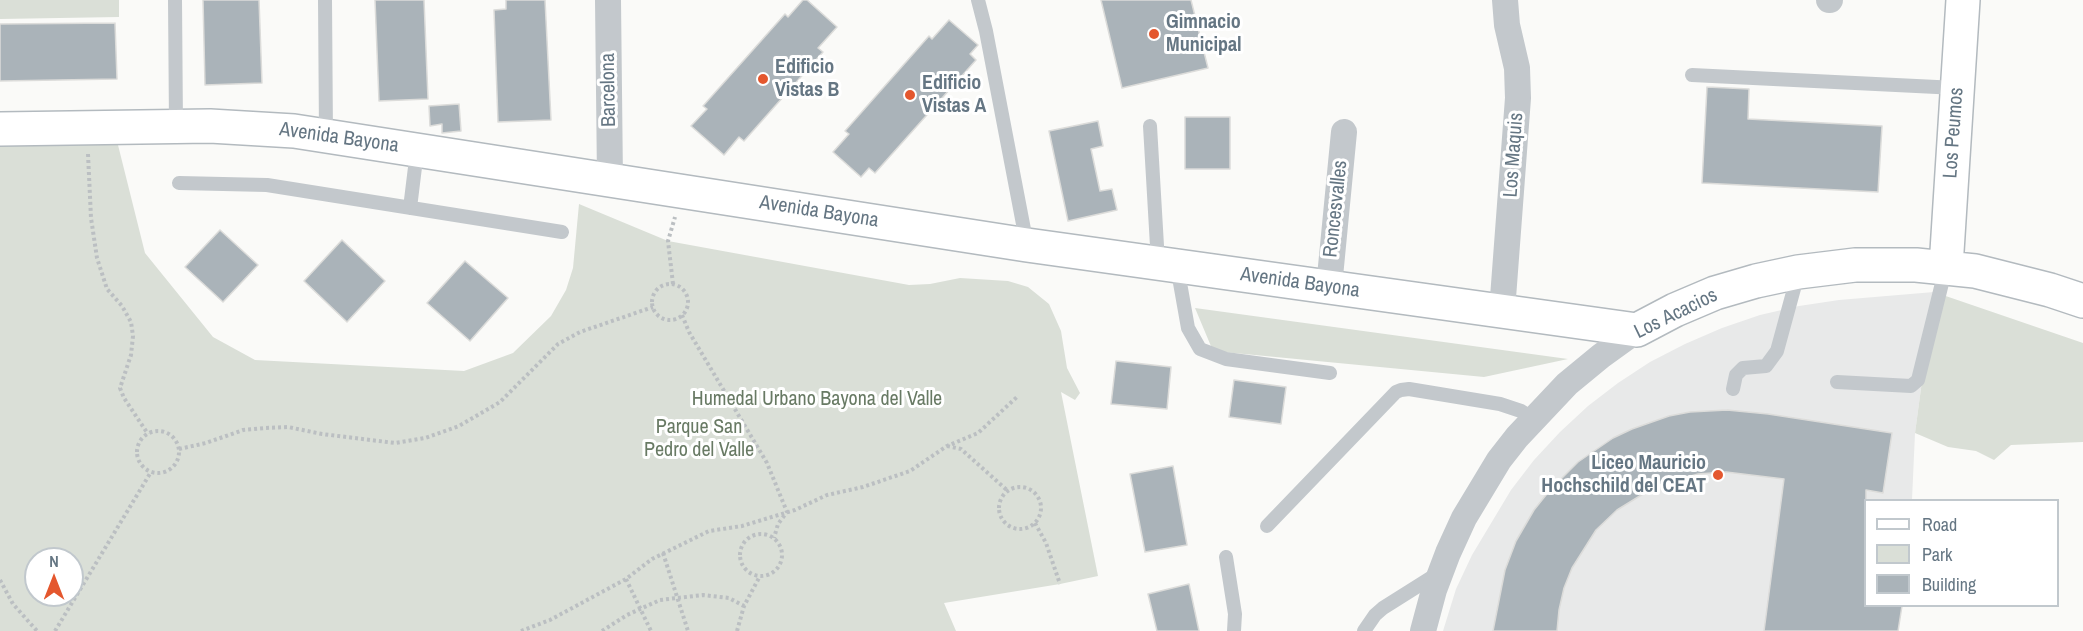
<!DOCTYPE html>
<html>
<head>
<meta charset="utf-8">
<style>
	body { margin:0 }
	#map { position:relative; width:2083px; height:631px; overflow:hidden; background:#fafaf8; font-family:"Archivo Narrow",sans-serif }
	canvas { display:block }
	.legend { position:absolute; left:1864px; top:499px; width:195px; height:108px; box-sizing:border-box; background:#fff; border:2px solid #c1c8cd; margin:0; padding:8px 10px; list-style:none; font-size:18px; color:#657683 }
	.legend li { display:flex; align-items:center; gap:12px; height:30px }
	.legend b { width:30px; border:2px solid #c1c8cd }
	.north { position:absolute; left:24px; top:547px; width:60px; height:60px; box-sizing:border-box; background:#fff; border:2px solid #c1c8cd; border-radius:50%; rotate:0deg; font-size:16px; font-weight:700; line-height:24px; text-align:center; color:#657683 }
	.north::after { content:''; display:block; margin:auto; width:21px; height:27px; background:#e4572e; clip-path:polygon(50% 0,100% 100%,50% 72%,0 100%) }
</style>
</head>
<body>
<div id="map">
<canvas width="2083" height="631"></canvas>
<ul class="legend">
<li><b style="height:8px;background:#fff"></b>Road</li>
<li><b style="height:16px;background:#dadfd7"></b>Park</li>
<li><b style="height:16px;background:#aab3b9"></b>Building</li>
</ul>
<div class="north">N</div>
</div>
<script>
const ctx = document.querySelector('canvas').getContext('2d');
ctx.lineJoin = 'round';
function paint(path, color) { ctx.fillStyle = color; ctx.fill(path, 'evenodd'); }
const toPath = rows => new Path2D(rows.map(r => 'M' + r).join(''));
function trace(path, color, width, dash) { ctx.strokeStyle = color; ctx.lineWidth = width; ctx.lineCap = dash ? 'butt' : 'round'; ctx.setLineDash(dash || []); ctx.stroke(path); }
function drawText(font, color, halo, rows, align = 'center') {
  ctx.font = font + ' "Archivo Narrow",sans-serif'; ctx.lineWidth = 6; ctx.setLineDash([]); ctx.textBaseline = 'middle'; ctx.strokeStyle = halo; ctx.fillStyle = color; for (const [text, x, y, turn = 0] of rows) {
    ctx.save(); ctx.translate(x, y); ctx.rotate((+turn || 0) * Math.PI / 180); ctx.textAlign = isNaN(turn) ? turn : align; if (halo) ctx.strokeText(text, 0, 0); ctx.fillText(text, 0, 0); ctx.restore();
  }
}
paint(toPath([
	[1934,292,1915,433,1912,500,1866,500,1866,606,1902,606,1898,631,1443,631,1456,589,1472,555,1511,490,1534,460,1560,432,1588,406,1618,383,1650,362,1685,344,1722,328,1760,315,1799,306,1839,300]
]), '#e8e9e9');
paint(toPath([
	[0,0,119,0,119,17,0,19],
	[116,137,145,253,213,337,255,360,464,371,513,353,551,316,566,290,573,268,579,204,668,241,909,285,930,284,960,278,1008,281,1028,287,1049,304,1061,331,1067,368,1080,393,1075,400,1061,392,1098,576,1060,584,944,603,956,631,0,631,0,141],
	[36,559,72,559,72,595,36,595],
	[1934,292,2083,343,2083,442,2011,445,1994,460,1976,451,1948,447,1915,433],
	[1195,308,1568,359,1484,377,1213,351]
]), '#dadfd7');
const building = toPath([
	[203,0,259,0,262,83,205,85,203,0],
	[375,0,424,0,428,99,379,101,375,0],
	[506,0,545,0,551,120,498,122,494,10,506,9,506,0],
	[803,0,807,0,837,27,818,48,823,52,744,141,739,137,724,155,691,126,707,109,703,106,785,14,788,17,803,0],
	[1101,0,1191,0,1208,68,1122,88,1101,0],
	[949,20,978,45,970,54,976,60,875,173,869,168,861,177,833,152,849,134,845,131,929,36,932,39,949,20],
	[115,23,117,79,0,81,0,24,115,23],
	[1707,87,1749,89,1748,119,1882,126,1878,192,1702,183,1707,87],
	[459,104,461,131,442,133,442,124,430,126,429,106,459,104],
	[1185,117,1230,117,1230,169,1185,169,1185,117],
	[1098,121,1103,146,1091,149,1100,191,1112,189,1117,210,1068,221,1049,131,1098,121],
	[220,230,258,265,223,302,185,267,220,230],
	[342,240,385,281,347,322,304,281,342,240],
	[465,261,508,298,470,341,427,303,465,261],
	[1116,361,1171,367,1167,409,1111,404,1116,361],
	[1234,380,1286,387,1281,424,1229,417,1234,380],
	[1727,410,1768,414,1892,433,1883,493,1866,490,1866,606,1902,606,1898,631,1764,631,1784,479,1726,472,1698,474,1656,486,1617,510,1596,530,1572,568,1564,588,1559,610,1557,631,1493,631,1505,570,1516,541,1534,510,1550,490,1578,462,1613,438,1632,429,1669,416,1690,412,1727,410],
	[1173,466,1187,545,1145,552,1130,474,1173,466],
	[1189,584,1199,631,1157,631,1148,594,1189,584]
]);
paint(building, '#aab3b9');
trace(building, '#dcdcda', 1.5);
const secondary = toPath([
	[0,129,210,126,294,131,1027,245,1637,330,1675,310,1715,293,1756,281,1798,272,1855,265,1916,265,1975,271,2050,290,2083,301],
	[1946,267,1963,0]
]);
trace(secondary, '#b3babf', 36);
trace(toPath([
	[88,154,91,218,97,258,107,289,122,306,131,322,133,336,131,355,120,388,124,398,148,434],
	[673,284,668,241,675,217],
	'652 302a18 18 0 1 1 36 0a18 18 0 1 1-36 0Z',
	[682,315,689,332,767,463,787,512,778,524,774,538],
	'137 452a21 21 0 1 1 42 0a21 21 0 1 1-42 0Z',
	[947,446,961,449,1008,491],
	[179,449,206,443,243,430,266,428,288,427,322,434,395,443,425,438,459,426,500,402,558,344,580,332,653,307],
	'999 508a21 21 0 1 1 42 0a21 21 0 1 1-42 0Z',
	[1035,523,1046,543,1060,584],
	'740 555a21 21 0 1 1 42 0a21 21 0 1 1-42 0Z',
	[663,553,688,631],
	[626,579,651,631],
	[0,580,13,604,37,631],
	[55,631,151,472],
	[521,631,550,620,626,579,652,559,709,531,742,526,795,510,827,495,863,487,910,471,947,446,978,433,1018,396],
	[602,631,627,615,660,600,703,595,729,598,744,606],
	[737,631,744,606,760,576]
]), '#bbbfc2', 4, [3, 3]);
trace(toPath([
	[175,0,176,126],
	[325,0,326,135],
	[978,0,986,31,1027,245],
	[1692,75,1957,88],
	[1150,126,1158,263],
	[179,183,267,185,562,232],
	[410,208,417,151],
	[1177,266,1188,328,1200,349,1226,359,1330,373],
	[1837,382,1911,386,1918,380,1946,267],
	[1733,389,1736,375,1743,368,1766,366,1777,351,1798,274],
	[1267,526,1396,392,1401,390,1409,389,1500,404,1521,411,1534,419],
	[1226,557,1235,614,1234,631],
	[1364,631,1375,615,1383,608,1437,574]
]), '#c3c8cc', 14);
trace(toPath([
	[608,0,610,180],
	[1829,0,1830,0],
	[1329,287,1344,132],
	[1502,311,1518,98,1517,68,1507,25,1505,0],
	[1423,631,1434,590,1448,553,1464,518,1499,460,1517,437,1567,384,1601,356,1637,330]
]), '#c3c8cc', 26);
trace(secondary, '#fff', 33);
for (const [x, y, r, color] of [
	[1154,34,6,"#e4572e"],
	[763,79,6,"#e4572e"],
	[910,95,6,"#e4572e"],
	[1718,475,6,"#e4572e"]
]) { const dot = new Path2D(); dot.arc(x, y, r, 0, 2 * Math.PI); ctx.fillStyle = color; ctx.fill(dot); trace(dot, '#fff', 2); }
drawText('bold 20px', '#657683', '#fff', [
	["Gimnacio",1166,23],
	["Municipal",1166,46],
	["Edificio",775,68],
	["Vistas B",775,91],
	["Edificio",922,84],
	["Vistas A",922,107],
	["Liceo Mauricio",1706,464,"right"],
	["Hochschild del CEAT",1706,487,"right"]
], 'left');
drawText('20px', '#657683', '#fff', [
	["Barcelona",609,90,-91],
	["Los Peumos",1954,133,-86],
	["Avenida Bayona",339,138,8],
	["Los Maquis",1514,155,-86],
	["Roncesvalles",1336,209,-84],
	["Avenida Bayona",819,212,9],
	["Avenida Bayona",1300,283,8],
	["Los Acacios",1676,314,-26]
]);
drawText('20px', '#687a64', '#fff', [
	["Humedal Urbano Bayona del Valle",817,400],
	["Parque San",699,428],
	["Pedro del Valle",699,451]
]);
</script>
</body>
</html>
